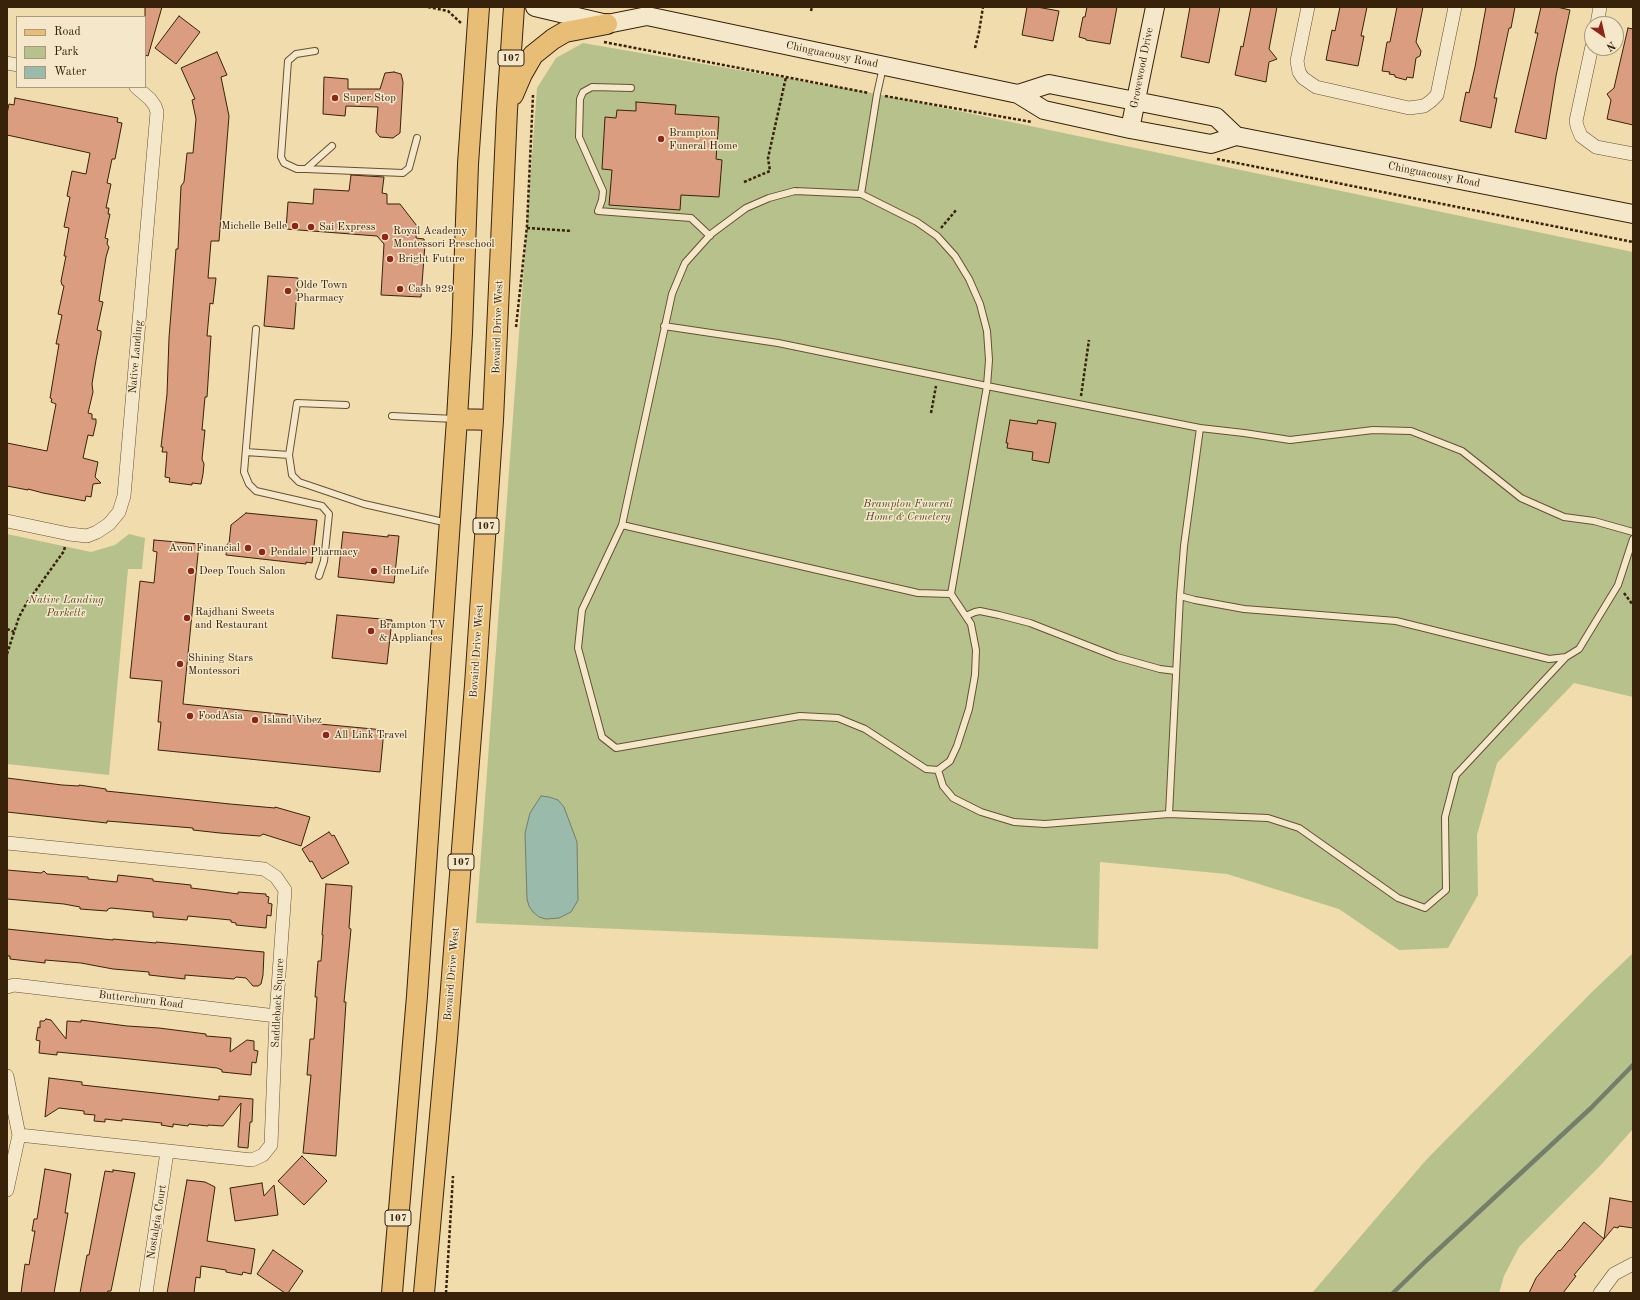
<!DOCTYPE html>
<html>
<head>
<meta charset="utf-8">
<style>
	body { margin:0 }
	#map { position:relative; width:1640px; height:1300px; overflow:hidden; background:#f0dcad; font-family:"Old Standard TT",serif }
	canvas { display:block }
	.frame { position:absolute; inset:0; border:8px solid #38220a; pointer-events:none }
	.legend { position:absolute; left:16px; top:16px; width:130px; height:72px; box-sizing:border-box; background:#f5e8ca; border:1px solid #a9997d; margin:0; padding:5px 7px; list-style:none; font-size:12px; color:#38220a }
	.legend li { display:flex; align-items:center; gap:8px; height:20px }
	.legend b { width:20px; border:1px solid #a9997d }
	.north { position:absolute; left:1584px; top:16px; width:40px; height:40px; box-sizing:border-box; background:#f5e8ca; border:1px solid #a9997d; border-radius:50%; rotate:146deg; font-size:11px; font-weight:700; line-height:16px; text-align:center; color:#38220a }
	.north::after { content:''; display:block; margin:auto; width:14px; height:18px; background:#8f2418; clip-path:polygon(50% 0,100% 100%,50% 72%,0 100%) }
</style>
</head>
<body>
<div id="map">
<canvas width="1640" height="1300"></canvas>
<div class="frame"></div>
<ul class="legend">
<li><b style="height:5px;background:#e8be76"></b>Road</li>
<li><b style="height:11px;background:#b7c18b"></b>Park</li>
<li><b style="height:11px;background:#9abbac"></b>Water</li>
</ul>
<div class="north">N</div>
</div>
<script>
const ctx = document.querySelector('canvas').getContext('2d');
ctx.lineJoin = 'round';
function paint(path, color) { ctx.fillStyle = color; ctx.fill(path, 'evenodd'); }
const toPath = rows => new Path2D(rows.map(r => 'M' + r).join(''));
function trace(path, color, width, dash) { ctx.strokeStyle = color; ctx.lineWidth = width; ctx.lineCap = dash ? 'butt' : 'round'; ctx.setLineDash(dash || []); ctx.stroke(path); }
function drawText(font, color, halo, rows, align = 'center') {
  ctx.font = font + ' "Old Standard TT",serif'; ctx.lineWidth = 3; ctx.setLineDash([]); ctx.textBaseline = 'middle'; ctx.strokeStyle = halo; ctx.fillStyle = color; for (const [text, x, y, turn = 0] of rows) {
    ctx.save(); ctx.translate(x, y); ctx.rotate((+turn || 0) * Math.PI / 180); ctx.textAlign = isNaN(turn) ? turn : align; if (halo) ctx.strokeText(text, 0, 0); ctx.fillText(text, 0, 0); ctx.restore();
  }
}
paint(toPath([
	[583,43,877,94,1633,252,1633,697,1574,683,1497,763,1477,835,1478,895,1448,948,1399,950,1339,909,1227,874,1100,862,1098,949,476,923,537,88,556,58],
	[7,534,91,552,115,545,129,534,145,538,142,569,128,569,109,775,7,764],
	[1633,953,1633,1129,1600,1166,1519,1247,1504,1276,1499,1293,1312,1293,1426,1160,1592,992]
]), '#b7c18b');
const water = toPath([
	[541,796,549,797,558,800,564,807,577,842,578,900,571,912,559,918,546,919,539,917,533,912,529,906,527,899,525,833,530,813,541,796]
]);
paint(water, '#9abbac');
trace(water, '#737e6b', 1);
trace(toPath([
	[1393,1293,1427,1260,1591,1108,1633,1065]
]), '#737e6b', 4.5);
const building = toPath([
	[145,7,162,7,148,56,145,55,145,7],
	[1027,7,1037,7,1059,11,1053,41,1022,35,1027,7],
	[1087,7,1117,7,1110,44,1086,40,1086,39,1079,37,1083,17,1085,17,1087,7],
	[1190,7,1220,7,1209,63,1181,57,1190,7],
	[1251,7,1277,7,1269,49,1277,59,1269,62,1266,82,1235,75,1241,46,1243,47,1251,7],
	[1340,7,1367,7,1361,36,1364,36,1358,66,1326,60,1332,30,1335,31,1340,7],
	[1397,7,1423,7,1416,42,1421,51,1420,56,1416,58,1413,78,1407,77,1406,80,1395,77,1395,75,1389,74,1390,72,1382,71,1387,42,1390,42,1397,7],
	[1486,7,1515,7,1511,28,1509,28,1494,98,1497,98,1491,128,1460,121,1466,92,1469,93,1475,67,1486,7],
	[1541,7,1557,7,1570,10,1556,76,1546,139,1515,132,1538,33,1535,33,1541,7],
	[179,16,200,32,176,64,155,48,179,16],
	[1628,28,1633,29,1633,125,1607,119,1611,100,1607,94,1614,88,1628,28],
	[217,52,227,75,221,77,229,116,219,241,211,241,208,278,216,278,213,304,210,303,207,336,211,336,207,397,205,397,202,430,205,430,202,459,204,464,203,474,201,484,192,483,192,485,169,482,170,478,165,477,167,452,162,452,163,447,161,447,167,394,169,338,176,249,178,249,181,186,184,182,187,153,193,153,196,119,192,100,195,99,181,68,217,52],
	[394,72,401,74,403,82,400,133,393,138,380,137,376,132,378,107,346,106,345,116,323,114,324,77,348,79,348,89,380,89,385,73,394,72],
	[15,98,118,118,117,122,122,123,115,159,112,159,107,183,111,184,106,208,109,208,108,214,110,214,105,238,108,239,107,244,109,247,106,257,99,301,103,302,97,330,101,331,101,335,96,360,92,384,93,392,88,413,92,414,92,419,96,419,96,423,93,436,88,435,83,458,98,462,95,477,101,483,93,484,91,497,86,496,85,501,43,493,28,489,28,490,7,486,7,443,47,451,56,404,51,402,52,399,50,398,59,344,56,344,62,315,58,314,64,286,62,285,61,281,66,256,64,256,69,228,64,227,70,197,67,196,72,171,86,174,90,153,7,135,7,114,9,104,14,105,15,98],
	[636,102,676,105,675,114,719,117,716,159,722,160,719,197,681,195,680,210,609,205,612,170,602,169,605,117,616,118,617,110,636,111,636,102],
	[351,175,384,177,382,193,387,194,387,204,400,204,417,226,416,238,424,239,425,244,421,297,381,295,384,244,377,236,286,229,288,202,313,204,314,189,349,191,351,175],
	[268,276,298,278,294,329,264,326,268,276],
	[1010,420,1037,424,1038,420,1056,423,1049,463,1032,460,1033,452,1007,448,1008,443,1006,443,1010,420],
	[246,513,317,520,312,563,306,562,306,564,226,555,227,544,229,544,231,525,246,513],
	[343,532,388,537,388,535,399,536,394,583,338,577,343,532],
	[154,540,199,544,183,704,299,716,298,722,384,730,380,772,158,750,161,722,158,722,162,681,130,678,140,581,154,583,157,552,153,551,154,540],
	[337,615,392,620,387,664,332,658,337,615],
	[7,778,62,785,79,786,79,785,106,789,106,791,230,804,275,808,275,807,310,817,301,846,263,834,260,836,220,833,193,830,193,828,107,821,107,823,7,812,7,778],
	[329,832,332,836,334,835,349,863,322,879,312,861,310,862,302,849,329,832],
	[7,870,41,873,44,871,47,874,88,877,88,879,117,882,118,875,153,879,153,881,191,885,191,888,208,890,238,894,238,892,266,894,266,896,269,897,268,903,272,904,271,916,267,915,266,928,236,925,236,923,231,922,231,920,188,916,187,920,153,917,153,912,111,908,108,909,107,911,80,909,80,907,64,904,7,899,7,870],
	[326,884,352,886,349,928,351,929,344,1002,346,1002,336,1156,303,1153,311,1075,307,1075,310,1039,314,1039,317,997,315,997,318,961,321,961,323,935,322,935,326,884],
	[7,929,113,940,113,939,156,943,156,942,264,952,263,975,261,984,258,986,253,986,246,978,236,977,234,979,185,975,185,979,149,975,149,972,113,969,81,963,45,960,45,963,10,959,10,956,7,956,7,929],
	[46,1019,51,1020,66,1039,67,1021,81,1022,81,1020,127,1026,159,1028,206,1034,206,1036,231,1038,230,1052,247,1040,254,1041,254,1050,258,1051,256,1063,252,1062,251,1075,222,1072,222,1070,217,1068,120,1058,57,1052,57,1055,39,1053,40,1041,36,1040,38,1027,40,1028,40,1021,44,1021,46,1019],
	[49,1078,82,1082,82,1085,219,1100,219,1096,253,1099,252,1122,250,1122,248,1148,238,1147,241,1103,223,1126,208,1125,208,1126,189,1124,188,1126,173,1124,173,1127,161,1125,162,1123,122,1119,122,1121,105,1119,105,1122,94,1121,95,1115,84,1114,84,1111,59,1108,45,1117,49,1078],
	[302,1156,327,1181,304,1205,278,1181,302,1156],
	[45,1169,71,1174,65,1213,68,1213,54,1293,21,1293,25,1264,29,1265,35,1231,32,1231,34,1219,37,1219,45,1169],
	[113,1170,135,1173,111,1291,108,1291,107,1293,80,1293,87,1255,89,1255,105,1171,113,1172,113,1170],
	[187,1180,205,1182,215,1187,207,1241,255,1249,251,1274,243,1272,242,1275,226,1272,226,1270,201,1266,200,1278,196,1277,194,1293,167,1293,187,1180],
	[262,1183,264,1196,274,1185,278,1215,235,1221,230,1188,262,1183],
	[1610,1198,1633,1202,1633,1228,1619,1226,1618,1228,1614,1227,1574,1275,1576,1276,1563,1293,1529,1293,1536,1278,1559,1250,1560,1251,1584,1222,1604,1239,1610,1198],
	[273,1250,303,1271,288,1293,285,1293,257,1274,273,1250]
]);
paint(building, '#da9d7f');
trace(building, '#38220a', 1);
const lane = toPath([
	[315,51,296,54,288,61,281,157,284,163,297,169,306,169,332,146],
	[631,88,592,87,583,92,580,99,579,137,603,191,602,200,598,211,691,218,710,236],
	[306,169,403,173,409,168,417,138],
	[795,191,861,194,917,222,937,236,955,256,969,279,980,304,987,331,989,360,987,386,951,594,971,624,976,650,975,675,969,709,957,746,950,761,938,770,926,769,865,729,838,718,800,716,616,748,602,737,578,648,582,610,622,525,672,294,685,263,711,234,746,208,769,198,795,191],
	[861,194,877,94,883,67],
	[664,326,778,343,987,386,1200,428,1184,546,1180,596,1195,600,1244,609,1396,621,1549,659,1566,657,1579,649,1618,585,1633,539],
	[256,329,244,472,249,484,256,491,322,506,329,514,324,561,319,576],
	[346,405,297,403,289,455,292,475,299,482,364,504,448,523],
	[392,416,455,419],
	[1200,428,1244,433,1290,440,1373,430,1411,431,1462,451,1521,498,1564,517,1594,521,1633,532],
	[246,452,289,455],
	[622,525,918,593,951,594],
	[966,616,975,612,980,611,999,615,1030,623,1117,657,1160,669,1176,671],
	[938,770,943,786,953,798,981,812,1014,822,1045,824,1169,814,1268,818,1299,828,1398,898,1425,908,1446,890,1445,817,1456,775,1566,657],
	[1169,814,1180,596]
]);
const street = toPath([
	[1308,7,1297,61,1299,72,1303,78,1316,87,1409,108,1424,106,1431,101,1437,95,1455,7],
	[1597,24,1600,7],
	[1592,46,1576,121,1577,126,1581,136,1596,147,1633,154],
	[7,63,17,65],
	[7,521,69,534,87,536,97,532,109,524,119,512,124,496,157,112,155,106,150,99,136,87],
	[7,843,264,869,276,877,285,890,276,1016,271,1145,263,1155,252,1160,19,1135],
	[7,987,14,985,276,1016],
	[7,1076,19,1135,7,1190],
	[146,1293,167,1152],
	[1600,1293,1614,1274,1633,1264]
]);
const secondary = toPath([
	[535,7,607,24,647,16,1018,94,1044,110,1130,129,1211,144,1236,136,1633,214],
	[1018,94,1049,84,1216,117,1236,136],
	[1130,129,1155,7]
]);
const primary = toPath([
	[513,95,522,74,533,55,553,39,565,32,607,24],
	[457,419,493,420],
	[392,1293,417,996,457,419,462,333,468,164,479,7],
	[424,1293,447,1039,475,685,493,420,507,110,514,7]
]);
trace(lane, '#665033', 8);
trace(street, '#665033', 14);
trace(secondary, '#38220a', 20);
trace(primary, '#38220a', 22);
trace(toPath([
	[428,7,448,11,462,24],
	[811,11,812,7],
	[604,42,869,93],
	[975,48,979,32,983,7],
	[885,96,1032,122],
	[1217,159,1633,242],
	[744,182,770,171,768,158,786,77],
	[527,228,572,231],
	[941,228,957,209],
	[516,327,527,226,533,95],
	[1081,396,1089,340],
	[931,413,936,386],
	[1624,593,1633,605],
	[7,629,14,632],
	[7,654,19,617,26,604,64,551,65,546],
	[446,1293,453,1176]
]), '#38220a', 2.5, [3, 2]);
trace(lane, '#f5e8ca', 6);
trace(street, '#f5e8ca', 13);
trace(secondary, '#f5e8ca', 18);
trace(primary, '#e8be76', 20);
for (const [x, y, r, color] of [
	[335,98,4,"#8f2418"],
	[661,139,4,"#8f2418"],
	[295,226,4,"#8f2418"],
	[311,227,4,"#8f2418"],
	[385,237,4,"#8f2418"],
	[390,259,4,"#8f2418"],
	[400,289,4,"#8f2418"],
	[288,291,4,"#8f2418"],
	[248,548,4,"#8f2418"],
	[262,552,4,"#8f2418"],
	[191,571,4,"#8f2418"],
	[374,571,4,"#8f2418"],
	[187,618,4,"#8f2418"],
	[371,631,4,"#8f2418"],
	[180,664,4,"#8f2418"],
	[190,716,4,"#8f2418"],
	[255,720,4,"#8f2418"],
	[326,735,4,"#8f2418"]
]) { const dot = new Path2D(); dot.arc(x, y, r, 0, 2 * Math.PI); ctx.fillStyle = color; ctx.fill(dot); trace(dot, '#f5e8ca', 1.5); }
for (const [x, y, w] of [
	[511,58,26],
	[486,526,26],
	[461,862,26],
	[398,1218,26]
]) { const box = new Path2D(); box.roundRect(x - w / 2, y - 8, w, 16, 3); ctx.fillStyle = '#f5e8ca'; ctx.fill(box); trace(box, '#38220a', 1); }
drawText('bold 10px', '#38220a', null, [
	["107",511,58],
	["107",486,526],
	["107",461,862],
	["107",398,1218]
]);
drawText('11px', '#38220a', '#f5e8ca', [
	["Chinguacousy Road",832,55,12],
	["Grovewood Drive",1142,68,-79],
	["Chinguacousy Road",1434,175,11],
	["Bovaird Drive West",498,327,-88],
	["Native Landing",136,357,-85],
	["Bovaird Drive West",477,651,-86],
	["Bovaird Drive West",452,974,-85],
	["Butterchurn Road",141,1000,7],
	["Saddleback Square",278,1003,-87],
	["Nostalgia Court",157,1222,-81]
]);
drawText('11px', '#38220a', '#f5e8ca', [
	["Super Stop",343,98],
	["Brampton",669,133],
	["Funeral Home",669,146],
	["Michelle Belle",287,226,"right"],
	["Sai Express",319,227],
	["Royal Academy",393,231],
	["Montessori Preschool",393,244],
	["Bright Future",398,259],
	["Olde Town",296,285],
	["Pharmacy",296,298],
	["Cash 929",408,289],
	["Avon Financial",240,548,"right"],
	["Pendale Pharmacy",270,552],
	["Deep Touch Salon",199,571],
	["HomeLife",382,571],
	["Rajdhani Sweets",195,612],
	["and Restaurant",195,625],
	["Brampton TV",379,625],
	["& Appliances",379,638],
	["Shining Stars",188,658],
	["Montessori",188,671],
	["FoodAsia",198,716],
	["Island Vibez",263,720],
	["All Link Travel",334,735]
], 'left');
drawText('italic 11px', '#584a2a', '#f5e8ca', [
	["Brampton Funeral",908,504],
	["Home & Cemetery",908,517],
	["Native Landing",66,600],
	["Parkette",66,613]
]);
</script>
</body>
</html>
